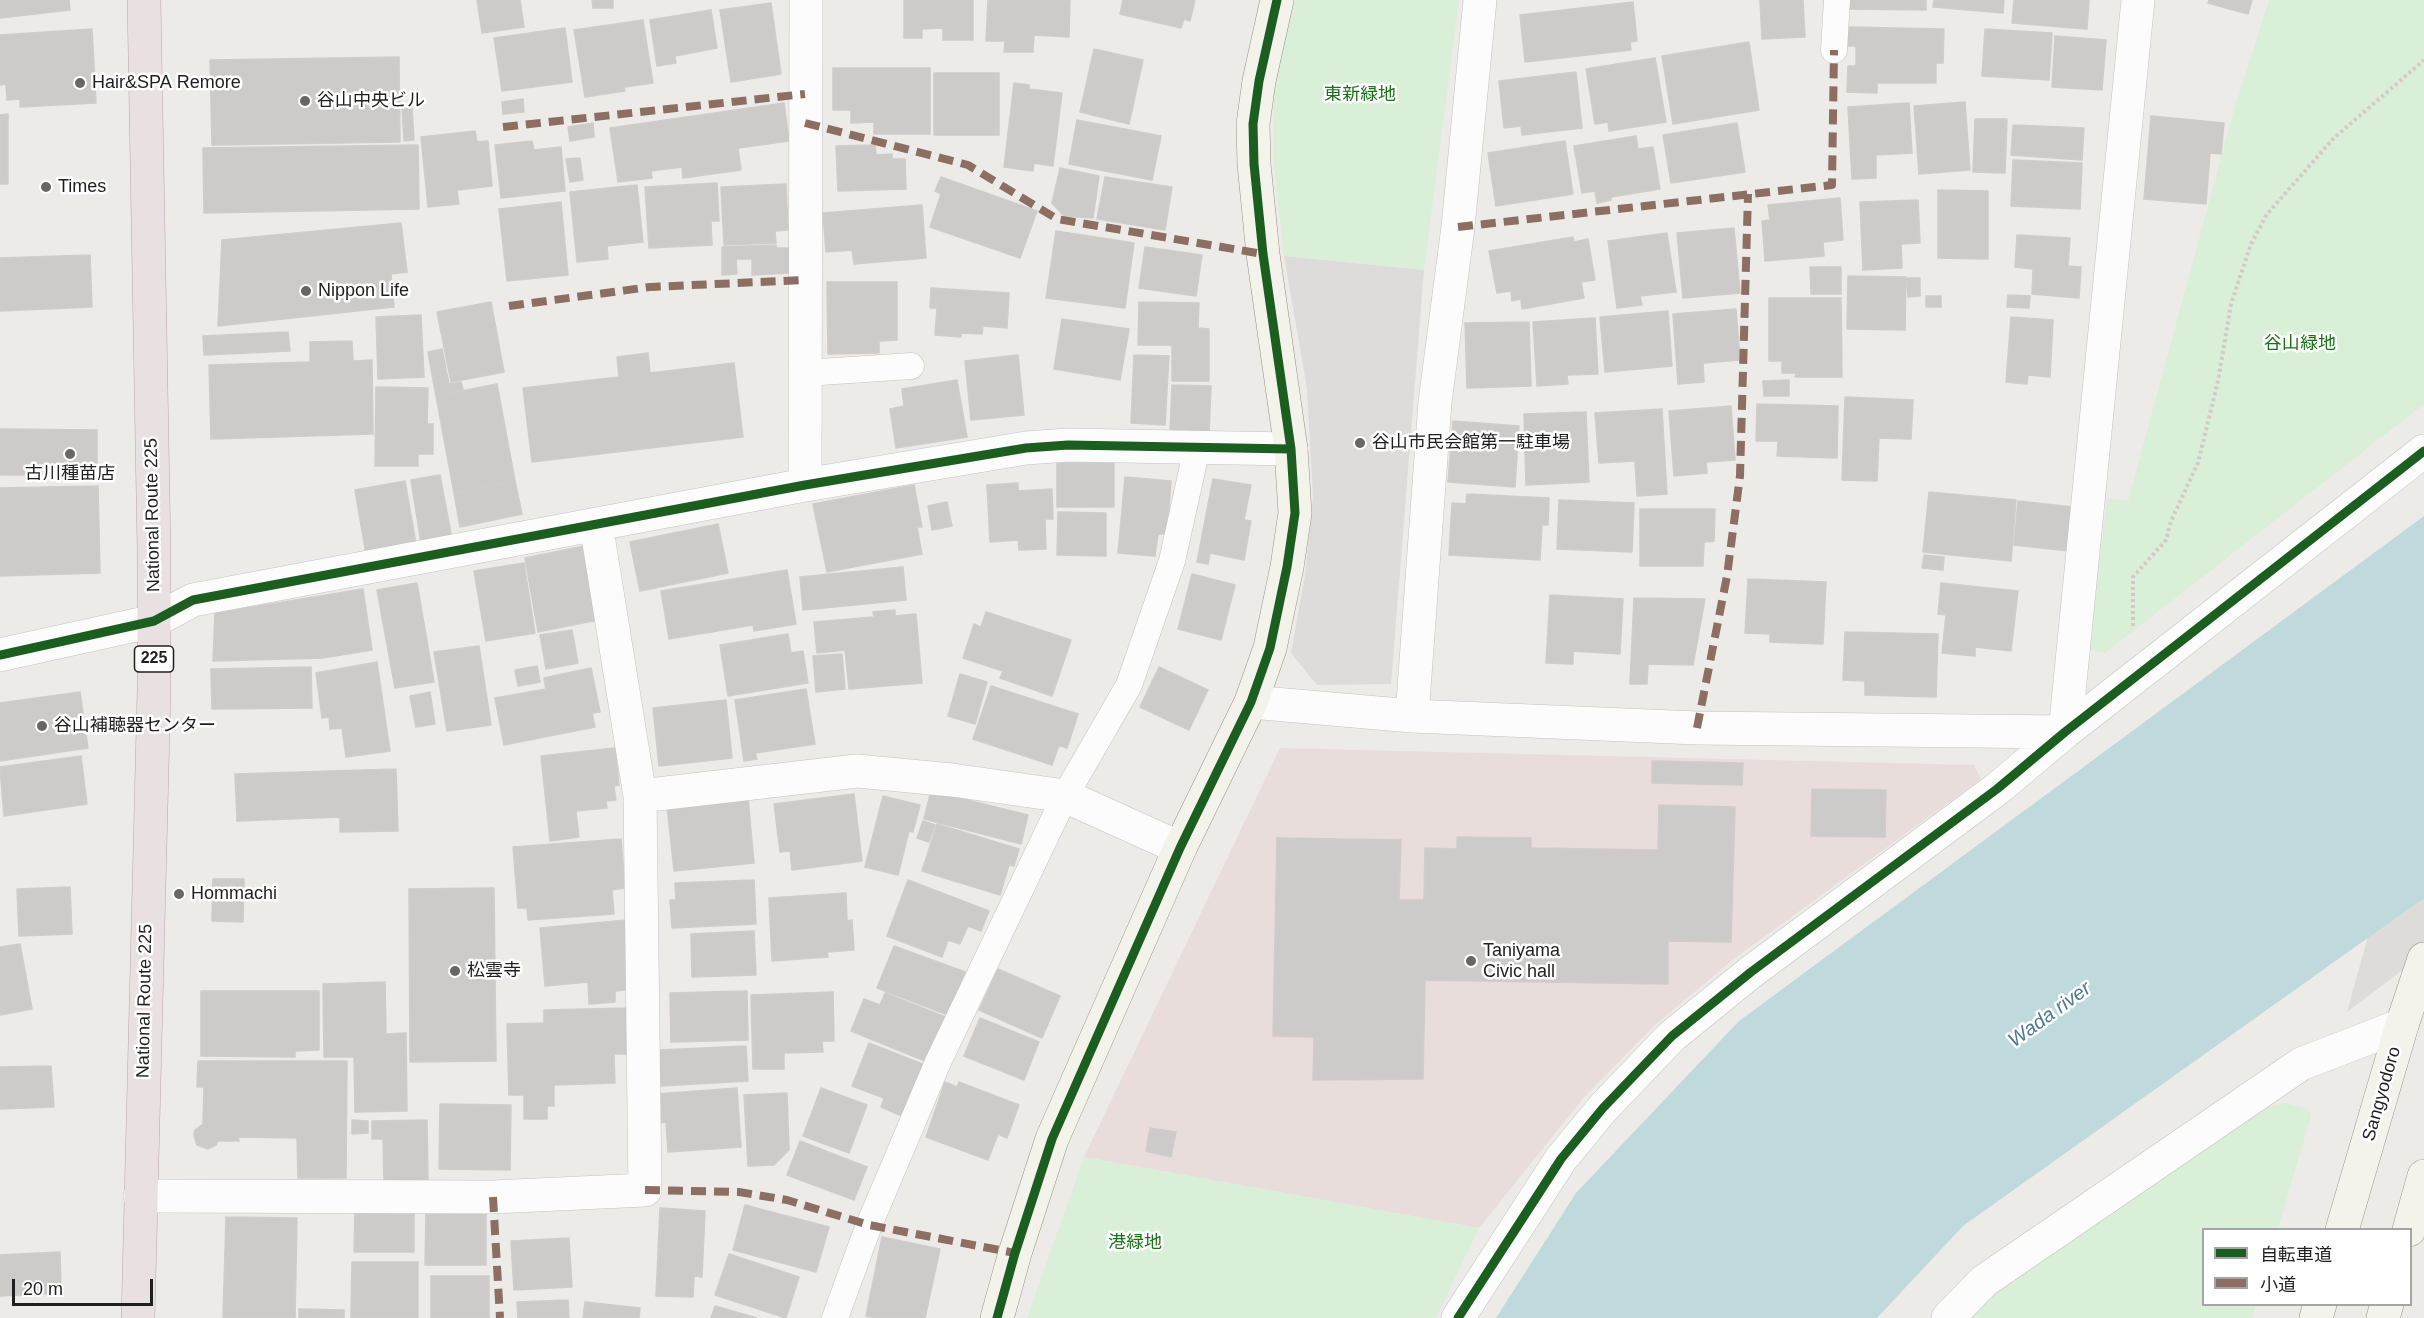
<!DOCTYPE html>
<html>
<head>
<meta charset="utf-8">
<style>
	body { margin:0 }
	#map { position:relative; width:2424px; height:1318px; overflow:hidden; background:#edebe8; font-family:Helvetica,"Noto Sans JP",sans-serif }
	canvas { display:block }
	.legend { position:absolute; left:2202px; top:1228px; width:210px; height:78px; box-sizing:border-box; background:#fff; border:2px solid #a5a5a5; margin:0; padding:8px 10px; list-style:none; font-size:18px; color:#1f1f1f }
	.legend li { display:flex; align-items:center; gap:12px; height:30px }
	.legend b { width:30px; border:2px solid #a5a5a5 }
	.scale { position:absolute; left:12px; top:1279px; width:141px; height:27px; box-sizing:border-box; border:3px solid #1f1f1f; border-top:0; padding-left:8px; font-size:18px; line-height:21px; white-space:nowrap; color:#1f1f1f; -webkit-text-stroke:4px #fff; paint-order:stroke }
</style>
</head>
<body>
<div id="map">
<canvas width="2424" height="1318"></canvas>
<ul class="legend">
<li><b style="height:8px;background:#1b5e20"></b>自転車道</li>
<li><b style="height:8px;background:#8d6e63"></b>小道</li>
</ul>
<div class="scale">20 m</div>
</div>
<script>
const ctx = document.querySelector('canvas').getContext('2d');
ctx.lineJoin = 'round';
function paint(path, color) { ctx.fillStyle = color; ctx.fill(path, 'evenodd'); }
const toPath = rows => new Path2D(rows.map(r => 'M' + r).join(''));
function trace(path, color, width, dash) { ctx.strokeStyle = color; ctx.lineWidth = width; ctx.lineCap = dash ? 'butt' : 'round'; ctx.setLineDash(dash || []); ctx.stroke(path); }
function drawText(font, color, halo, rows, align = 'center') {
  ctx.font = font + ' Helvetica,"Noto Sans JP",sans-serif'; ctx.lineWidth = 5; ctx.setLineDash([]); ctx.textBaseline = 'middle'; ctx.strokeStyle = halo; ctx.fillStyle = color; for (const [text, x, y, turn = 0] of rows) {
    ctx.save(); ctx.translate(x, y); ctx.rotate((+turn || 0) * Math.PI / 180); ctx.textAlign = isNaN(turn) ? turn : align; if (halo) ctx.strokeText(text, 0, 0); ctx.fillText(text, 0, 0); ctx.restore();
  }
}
paint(toPath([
	[1280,748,1974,765,1981,779,1735,958,1656,1024,1586,1095,1479,1228,1084,1157]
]), '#e9dddc');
paint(toPath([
	[1295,0,1459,0,1424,270,1284,256,1274,164,1273,86],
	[2269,0,2424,0,2424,404,2105,653,2088,650,2107,498,2128,501,2234,110],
	[2285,1103,2306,1108,2311,1116,2278,1229,2204,1230,2204,1304,2256,1305,2252,1318,1970,1318,1993,1293,2266,1107],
	[1084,1157,1479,1228,1436,1318,1027,1318]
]), '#d9efd7');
paint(toPath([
	[1284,256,1424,270,1391,684,1317,685,1291,653,1305,575,1313,498,1307,389],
	[2424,734,2424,954,2347,1012]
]), '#dddcdb');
paint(toPath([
	[2424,516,2424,898,1963,1226,1877,1318,1496,1318,1576,1193,1739,1021]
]), '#c0d9dc');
const building = toPath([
	[0,0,69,0,70,10,0,18,0,0],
	[477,0,520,0,524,27,482,33,477,0],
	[592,0,613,0,613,8,593,8,592,0],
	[904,0,973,0,973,40,943,40,943,28,922,29,922,38,904,38,904,0],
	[988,0,1070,0,1069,37,1034,35,1033,52,1004,52,1005,41,986,41,988,0],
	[1123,0,1195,0,1190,21,1184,19,1181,28,1120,14,1123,0],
	[1760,0,1803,0,1805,37,1762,39,1760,0],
	[1850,0,1926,0,1926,10,1850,9,1850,0],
	[1934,0,2004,0,2003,13,1933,7,1934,0],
	[2014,0,2089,0,2087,29,2012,23,2014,0],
	[2209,0,2252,0,2248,14,2208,3,2209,0],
	[1633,2,1637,41,1630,42,1631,50,1525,62,1520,15,1633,2],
	[771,3,781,74,731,82,720,10,771,3],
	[711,10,717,48,675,56,676,63,657,66,650,20,711,10],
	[643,20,653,83,624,87,625,91,585,97,574,30,643,20],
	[1848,27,1944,29,1943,63,1936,63,1936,83,1877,83,1877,93,1847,92,1848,66,1856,66,1856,46,1848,46,1848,27],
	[565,28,572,82,502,91,494,38,565,28],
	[92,29,96,103,20,107,20,99,7,100,6,84,0,85,0,35,92,29],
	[1985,29,2052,33,2049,80,1982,76,1985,29],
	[2055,36,2106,40,2102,90,2052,87,2055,36],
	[1749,42,1759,110,1673,124,1662,56,1749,42],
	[1094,49,1143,60,1129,124,1080,112,1094,49],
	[399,57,400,142,212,145,210,60,399,57],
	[1655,58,1666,122,1609,131,1608,122,1595,124,1586,69,1655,58],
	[833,68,930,68,930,134,874,134,874,122,851,123,851,110,833,110,833,68],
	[1576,72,1582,128,1522,135,1521,126,1504,128,1499,81,1576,72],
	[934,73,999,73,999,135,934,135,934,73],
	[1014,83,1029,85,1029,89,1062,93,1053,166,1034,163,1033,171,1004,167,1014,83],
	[523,99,524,112,503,114,502,102,523,99],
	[1965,102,1970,170,1919,174,1914,106,1965,102],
	[784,103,789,141,738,148,741,170,683,178,682,167,651,171,652,178,618,182,610,128,784,103],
	[1909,103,1912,153,1876,155,1876,178,1852,179,1848,107,1909,103],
	[412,107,414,140,404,141,402,108,412,107],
	[8,114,8,184,0,184,0,115,8,114],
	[2151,116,2224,123,2221,154,2210,153,2206,204,2144,199,2151,116],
	[1975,119,2007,119,2005,173,1973,172,1975,119],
	[1077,120,1161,136,1152,180,1069,164,1077,120],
	[593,123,594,137,570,141,568,127,593,123],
	[1737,123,1745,172,1671,183,1663,135,1737,123],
	[2013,125,2084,128,2082,160,2011,155,2013,125],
	[475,131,477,142,488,141,492,186,457,190,459,204,428,207,421,137,475,131],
	[1636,136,1638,149,1653,147,1660,189,1611,197,1611,200,1597,203,1595,191,1582,193,1574,146,1636,136],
	[532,141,534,150,561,147,565,191,501,198,495,145,532,141],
	[1565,141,1573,194,1496,206,1488,153,1565,141],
	[418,145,419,209,204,213,203,148,418,145],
	[875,145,876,155,892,154,892,159,905,159,906,189,838,191,836,146,875,145],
	[580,158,583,180,570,182,566,159,580,158],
	[2013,160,2082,163,2080,209,2011,206,2013,160],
	[1060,168,1099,176,1093,218,1064,216,1052,203,1060,168],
	[941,177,1037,211,1020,258,930,227,941,194,935,191,941,177],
	[1105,177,1172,187,1165,230,1097,219,1105,177],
	[717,183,719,221,711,221,712,245,649,248,645,187,717,183],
	[786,184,788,230,775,231,776,243,724,245,721,187,786,184],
	[637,185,643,242,607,246,608,259,577,262,570,192,637,185],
	[1938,190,1988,191,1988,259,1938,258,1938,190],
	[1840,198,1843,240,1823,242,1824,256,1765,261,1762,221,1770,220,1768,205,1840,198],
	[1918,200,1920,243,1901,244,1902,268,1863,270,1860,202,1918,200],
	[561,202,568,275,507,281,499,209,561,202],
	[922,205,926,258,854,264,852,250,826,252,823,213,922,205],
	[401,223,407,272,391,274,394,307,218,326,222,240,401,223],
	[1734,228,1740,293,1683,298,1677,233,1734,228],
	[1056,231,1134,243,1125,308,1046,298,1056,231],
	[1667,233,1676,292,1640,296,1642,305,1617,308,1608,241,1667,233],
	[2017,235,2070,238,2068,266,2081,267,2079,298,2032,294,2033,269,2015,267,2017,235],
	[1573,237,1574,242,1588,239,1595,280,1581,282,1584,298,1522,309,1521,299,1512,301,1511,291,1497,293,1489,251,1573,237],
	[776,245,776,248,791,248,790,273,752,275,752,259,736,259,737,274,722,275,722,247,776,245],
	[1145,247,1202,255,1196,296,1139,288,1145,247],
	[90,255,92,307,0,311,0,258,90,255],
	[1810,267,1841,267,1841,294,1811,294,1810,267],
	[1848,276,1906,277,1905,330,1847,329,1848,276],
	[1907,278,1920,278,1920,296,1908,297,1907,278],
	[827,282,897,282,897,340,879,341,879,353,828,354,827,282],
	[931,288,1009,293,1007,328,983,326,982,334,961,333,961,337,935,335,937,308,930,308,931,288],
	[2008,295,2030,296,2029,308,2007,307,2008,295],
	[1926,296,1941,296,1941,307,1926,307,1926,296],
	[1769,298,1841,298,1842,377,1795,377,1796,373,1782,373,1782,361,1769,361,1769,298],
	[491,302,504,372,451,382,437,312,491,302],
	[1139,302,1199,303,1198,328,1209,329,1209,381,1172,381,1172,345,1138,345,1139,302],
	[1736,309,1740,360,1703,363,1704,382,1678,384,1673,314,1736,309],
	[1668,311,1672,366,1605,372,1600,317,1668,311],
	[421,315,424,377,378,379,376,317,421,315],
	[2011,317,2053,320,2050,377,2028,375,2027,384,2006,382,2011,317],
	[1595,318,1598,374,1567,375,1568,384,1537,386,1533,322,1595,318],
	[1062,319,1129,329,1120,380,1054,369,1062,319],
	[1529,322,1531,386,1467,388,1465,323,1529,322],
	[288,332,290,351,204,355,203,336,288,332],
	[352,341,353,361,372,360,373,434,211,439,209,365,310,362,310,342,352,341],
	[442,349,449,384,461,382,463,390,436,396,428,352,442,349],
	[648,353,650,373,734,363,743,437,532,462,523,388,619,377,617,357,648,353],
	[1018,355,1024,415,971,420,965,361,1018,355],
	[1134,355,1169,356,1165,425,1131,423,1134,355],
	[957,380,967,437,896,448,890,409,904,406,902,389,957,380],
	[1789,380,1789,396,1764,396,1763,381,1789,380],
	[497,384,515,481,454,493,436,396,497,384],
	[1172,385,1211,386,1209,433,1170,432,1172,385],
	[376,387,428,388,427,424,433,424,433,454,418,454,418,466,375,466,376,387],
	[1845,397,1913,400,1911,439,1879,438,1877,481,1842,480,1845,397],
	[1757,404,1838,406,1837,458,1777,456,1778,441,1756,441,1757,404],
	[1731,406,1735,460,1706,462,1707,473,1674,476,1669,411,1731,406],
	[1662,409,1667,494,1637,496,1635,461,1599,463,1595,413,1662,409],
	[1586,412,1589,482,1526,485,1524,414,1586,412],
	[1453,421,1519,426,1515,487,1448,482,1453,421],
	[0,429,97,430,97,470,45,469,45,475,0,475,0,429],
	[1057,463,1114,463,1114,507,1057,507,1057,463],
	[440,475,452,539,421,543,411,480,440,475],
	[1125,477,1171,481,1167,534,1158,534,1155,556,1118,553,1125,477],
	[1213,479,1251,485,1244,520,1251,521,1244,560,1210,553,1208,564,1197,562,1213,479],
	[405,481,416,544,366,554,355,490,405,481],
	[515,481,522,514,460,527,454,493,515,481],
	[1018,483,1018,491,1052,489,1053,519,1045,519,1046,549,1019,550,1018,540,990,542,987,485,1018,483],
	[914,485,922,527,917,527,922,554,827,572,813,504,914,485],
	[98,486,100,573,0,576,0,488,98,486],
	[1929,492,2016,500,2011,561,1923,552,1929,492],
	[1467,494,1549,498,1548,525,1542,525,1540,560,1449,555,1452,503,1466,504,1467,494],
	[1559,500,1634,503,1632,552,1557,549,1559,500],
	[2018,501,2073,507,2069,551,2014,545,2018,501],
	[947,502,952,526,932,530,928,506,947,502],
	[1640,509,1715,509,1714,541,1704,542,1703,566,1640,566,1640,509],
	[1058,512,1106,513,1106,556,1057,555,1058,512],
	[718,524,728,573,640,591,630,542,718,524],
	[584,546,598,620,538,632,525,558,584,546],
	[1924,555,1944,557,1943,570,1922,568,1924,555],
	[524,563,535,633,486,641,474,571,524,563],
	[903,567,906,600,803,610,800,577,903,567],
	[787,570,796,624,754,631,753,625,669,639,661,591,787,570],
	[1192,574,1235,585,1221,640,1178,629,1192,574],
	[1748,579,1826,582,1823,644,1770,642,1770,634,1745,633,1748,579],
	[417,583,434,682,395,688,377,590,417,583],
	[1941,583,2018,591,2011,651,1975,647,1975,656,1942,653,1946,615,1938,614,1941,583],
	[363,589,372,650,322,658,213,661,215,613,363,589],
	[1550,595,1623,599,1620,654,1573,651,1573,664,1546,663,1550,595],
	[1634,598,1705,599,1693,665,1648,664,1647,684,1630,684,1634,598],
	[895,610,895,616,916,614,922,683,849,689,845,650,817,653,814,622,874,617,873,612,895,610],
	[986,612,1071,640,1052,696,1000,678,1003,671,963,658,974,624,981,627,986,612],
	[572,630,578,663,546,669,540,635,572,630],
	[1845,632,1938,634,1936,697,1865,695,1865,681,1843,680,1845,632],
	[788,634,791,653,803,651,808,683,728,696,720,645,788,634],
	[479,646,491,725,447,731,434,652,479,646],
	[842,654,845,689,816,692,813,656,842,654],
	[377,662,390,751,346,757,342,728,330,729,329,717,322,718,316,673,377,662],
	[537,666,540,682,518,686,515,670,537,666],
	[311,667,312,708,212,709,211,669,311,667],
	[1159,667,1208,690,1189,730,1140,707,1159,667],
	[591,668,600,712,592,713,595,727,504,745,495,698,546,689,544,678,591,668],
	[960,674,987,682,975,724,948,716,960,674],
	[991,686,1078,714,1067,748,1059,745,1052,765,973,739,991,686],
	[806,689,815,744,755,753,757,759,744,761,735,700,806,689],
	[80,692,88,748,0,761,0,703,80,692],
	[430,692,435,724,416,727,410,696,430,692],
	[726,700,732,758,659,766,653,708,726,700],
	[615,748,619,785,614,786,616,800,606,801,607,808,576,811,579,837,550,841,541,756,615,748],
	[81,756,87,804,4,816,0,767,81,756],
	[1652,761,1743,763,1742,785,1652,783,1652,761],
	[396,769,398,831,340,832,340,817,237,821,235,774,396,769],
	[1812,789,1886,790,1885,837,1811,836,1812,789],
	[931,791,1028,815,1021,844,924,819,931,791],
	[854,794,862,861,792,870,790,851,780,852,774,804,854,794],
	[883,796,920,805,913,832,909,831,898,875,865,867,883,796],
	[748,798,754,863,674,871,667,806,748,798],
	[1659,805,1735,807,1731,942,1668,941,1668,984,1425,980,1423,1079,1313,1080,1314,1037,1273,1036,1277,838,1401,840,1399,900,1424,900,1425,848,1457,849,1457,837,1531,838,1531,848,1658,850,1659,805],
	[923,821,935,825,929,842,917,838,923,821],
	[937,824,1019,849,1014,866,1009,865,1000,895,922,871,937,824],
	[621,839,625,888,612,890,614,914,528,920,527,908,518,908,513,847,621,839],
	[213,879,244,879,243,922,212,921,213,879],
	[754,880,756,924,672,928,670,900,676,900,675,883,754,880],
	[908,880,989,911,981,931,968,926,960,944,948,940,942,957,887,936,908,880],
	[70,887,72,934,19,936,17,889,70,887],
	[494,888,496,1061,410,1062,409,889,494,888],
	[846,893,847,921,852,920,854,950,827,952,828,957,772,961,769,898,846,893],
	[627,920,633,989,615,991,615,1002,589,1004,588,982,545,986,540,928,627,920],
	[754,931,756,975,692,977,691,934,754,931],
	[20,944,32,1009,0,1015,0,947,20,944],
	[894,946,965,972,948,1015,877,988,894,946],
	[998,969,1060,996,1042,1038,979,1010,998,969],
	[385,982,386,1034,406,1033,407,1111,355,1112,354,1057,324,1057,323,984,385,982],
	[201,991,319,991,319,1050,295,1051,295,1057,201,1056,201,991],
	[747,991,748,1040,671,1042,670,993,747,991],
	[833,992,834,1041,822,1041,823,1052,784,1053,784,1069,753,1069,751,995,833,992],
	[885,993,948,1018,930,1063,851,1031,864,999,880,1005,885,993],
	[628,1008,630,1054,614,1054,615,1083,554,1085,554,1106,547,1106,547,1119,524,1119,524,1095,509,1095,507,1024,544,1023,544,1010,628,1008],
	[980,1018,1039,1042,1024,1080,964,1056,980,1018],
	[869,1043,925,1065,904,1117,881,1107,884,1098,852,1086,869,1043],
	[746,1046,748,1081,661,1086,659,1050,746,1046],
	[198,1061,347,1061,346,1178,298,1178,297,1138,238,1137,239,1141,218,1141,216,1145,208,1149,197,1145,194,1135,195,1130,203,1124,204,1087,197,1087,198,1061],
	[51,1066,54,1107,0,1109,0,1067,51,1066],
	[945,1082,957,1087,959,1082,1019,1105,1007,1138,998,1134,988,1160,926,1137,945,1082],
	[737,1088,741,1147,668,1152,666,1122,658,1123,657,1094,737,1088],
	[821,1088,867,1105,849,1153,803,1136,821,1088],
	[787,1093,789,1150,774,1165,748,1166,744,1095,787,1093],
	[440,1104,511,1105,510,1170,439,1169,440,1104],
	[352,1120,368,1121,368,1133,352,1134,352,1120],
	[427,1120,428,1180,384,1181,383,1139,372,1139,372,1121,427,1120],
	[1150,1128,1176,1132,1171,1157,1146,1151,1150,1128],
	[800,1141,867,1167,854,1200,787,1175,800,1141],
	[745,1205,829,1227,816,1272,733,1250,745,1205],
	[660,1208,705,1211,702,1277,694,1276,693,1297,656,1296,660,1208],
	[355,1209,414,1209,414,1252,354,1252,355,1209],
	[426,1213,486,1214,486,1265,425,1265,426,1213],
	[226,1217,297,1218,295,1318,223,1318,226,1217],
	[882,1237,940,1249,925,1318,877,1318,866,1316,882,1237],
	[569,1238,572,1287,514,1290,511,1241,569,1238],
	[60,1252,61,1293,0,1296,0,1255,60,1252],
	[729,1254,799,1277,786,1318,715,1295,729,1254],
	[352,1262,418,1262,418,1318,351,1318,352,1262],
	[431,1276,489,1276,489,1318,431,1318,431,1276],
	[568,1300,569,1318,518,1318,517,1302,568,1300],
	[585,1302,640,1308,639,1318,583,1318,585,1302],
	[715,1306,757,1318,711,1318,715,1306],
	[299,1309,344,1310,344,1318,299,1318,299,1309]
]);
paint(building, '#cdcbc9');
trace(building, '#cfccc9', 1.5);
const lane = toPath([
	[1834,50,1837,0],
	[805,373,911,366],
	[835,1318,869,1225,938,1062,1065,796,1129,685,1172,561,1197,448]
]);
const street = toPath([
	[805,485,806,0],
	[0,655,154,621,193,600,805,485,1026,448,1068,445,1291,449],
	[1251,702,1412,716,1697,728,2065,732],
	[1412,716,1435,402,1458,227,1480,0],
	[2065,732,2138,0],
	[640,796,857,771,952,780,1065,796,1180,848],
	[140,1196,493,1197,645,1190,640,796,596,524],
	[1458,1318,1561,1159,1603,1108,1672,1036,1751,972,1997,789,2065,732,2424,451],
	[1948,1318,1984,1281,2301,1064,2402,1025]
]);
const secondary = toPath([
	[2342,1230,2402,1025,2424,959],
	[2409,1230,2424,1176],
	[997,1318,1015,1253,1052,1139,1180,848,1251,702,1270,648,1287,567,1295,513,1291,449,1263,254,1254,164,1253,124,1259,81,1277,0],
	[2316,1318,2320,1304],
	[2383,1318,2387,1304]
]);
const highway = toPath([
	[138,1318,154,690,154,551,144,0]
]);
trace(lane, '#c3c2c0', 27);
trace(street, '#c3c2c0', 34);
trace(secondary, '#959482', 34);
trace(highway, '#bea3ad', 34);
trace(toPath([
	[2133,626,2133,577,2166,540,2171,521,2198,463,2218,381,2231,304,2251,244,2267,214,2334,138,2424,60]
]), '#d5c9c8', 4, [3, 3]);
trace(lane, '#fcfcfc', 26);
trace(street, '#fcfcfc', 33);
trace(secondary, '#f3f2eb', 33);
trace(highway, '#e9e0e2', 33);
trace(toPath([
	[805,123,968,165,1057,219,1263,254],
	[503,127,805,94],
	[1458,227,1832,185,1834,50],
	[509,306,650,287,805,280],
	[1697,728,1727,576,1740,476,1748,194],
	[645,1190,739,1192,787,1200,869,1225,1015,1253],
	[493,1197,500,1318]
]), '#8d6e63', 8, [15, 8]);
trace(toPath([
	[0,655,154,621,193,600,805,485,1026,448,1068,445,1291,449],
	[997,1318,1015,1253,1052,1139,1180,848,1251,702,1270,648,1287,567,1295,513,1291,449,1263,254,1254,164,1253,124,1259,81,1277,0],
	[1458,1318,1561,1159,1603,1108,1672,1036,1751,972,1997,789,2065,732,2424,451]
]), '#1b5e20', 9);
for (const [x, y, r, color] of [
	[80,83,6,"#676665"],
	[305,101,6,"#676665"],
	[46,187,6,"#676665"],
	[306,291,6,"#676665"],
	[1360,443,6,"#676665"],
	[70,454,6,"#676665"],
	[42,726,6,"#676665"],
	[179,894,6,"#676665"],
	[1471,961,6,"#676665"],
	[455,971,6,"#676665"]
]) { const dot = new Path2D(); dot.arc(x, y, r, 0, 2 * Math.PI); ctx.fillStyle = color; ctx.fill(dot); trace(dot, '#fff', 2); }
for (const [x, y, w] of [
	[154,659,39]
]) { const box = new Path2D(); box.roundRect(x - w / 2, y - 13, w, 26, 4.5); ctx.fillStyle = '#fff'; ctx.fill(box); trace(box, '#1f1f1f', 1.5); }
drawText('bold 16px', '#1f1f1f', null, [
	["225",154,659]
]);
drawText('18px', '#1f1f1f', '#fff', [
	["Hair&SPA Remore",92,83],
	["谷山中央ビル",317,101],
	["Times",58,187],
	["Nippon Life",318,291],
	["谷山市民会館第一駐車場",1372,443],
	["古川種苗店",70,474,"center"],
	["谷山補聴器センター",54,726],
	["Hommachi",191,894],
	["Taniyama",1483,951],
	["Civic hall",1483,972],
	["松雲寺",467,971]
], 'left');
drawText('18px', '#197119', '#fff', [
	["東新緑地",1360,95],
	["谷山緑地",2300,344],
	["港緑地",1135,1243]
]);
drawText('18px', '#1f1f1f', '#fff', [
	["National Route 225",153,515,-91],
	["National Route 225",145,1001,-89],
	["Sangyodoro",2382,1094,-74]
]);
drawText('italic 20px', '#4f7894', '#fff', [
	["Wada river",2050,1015,-36]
]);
</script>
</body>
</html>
